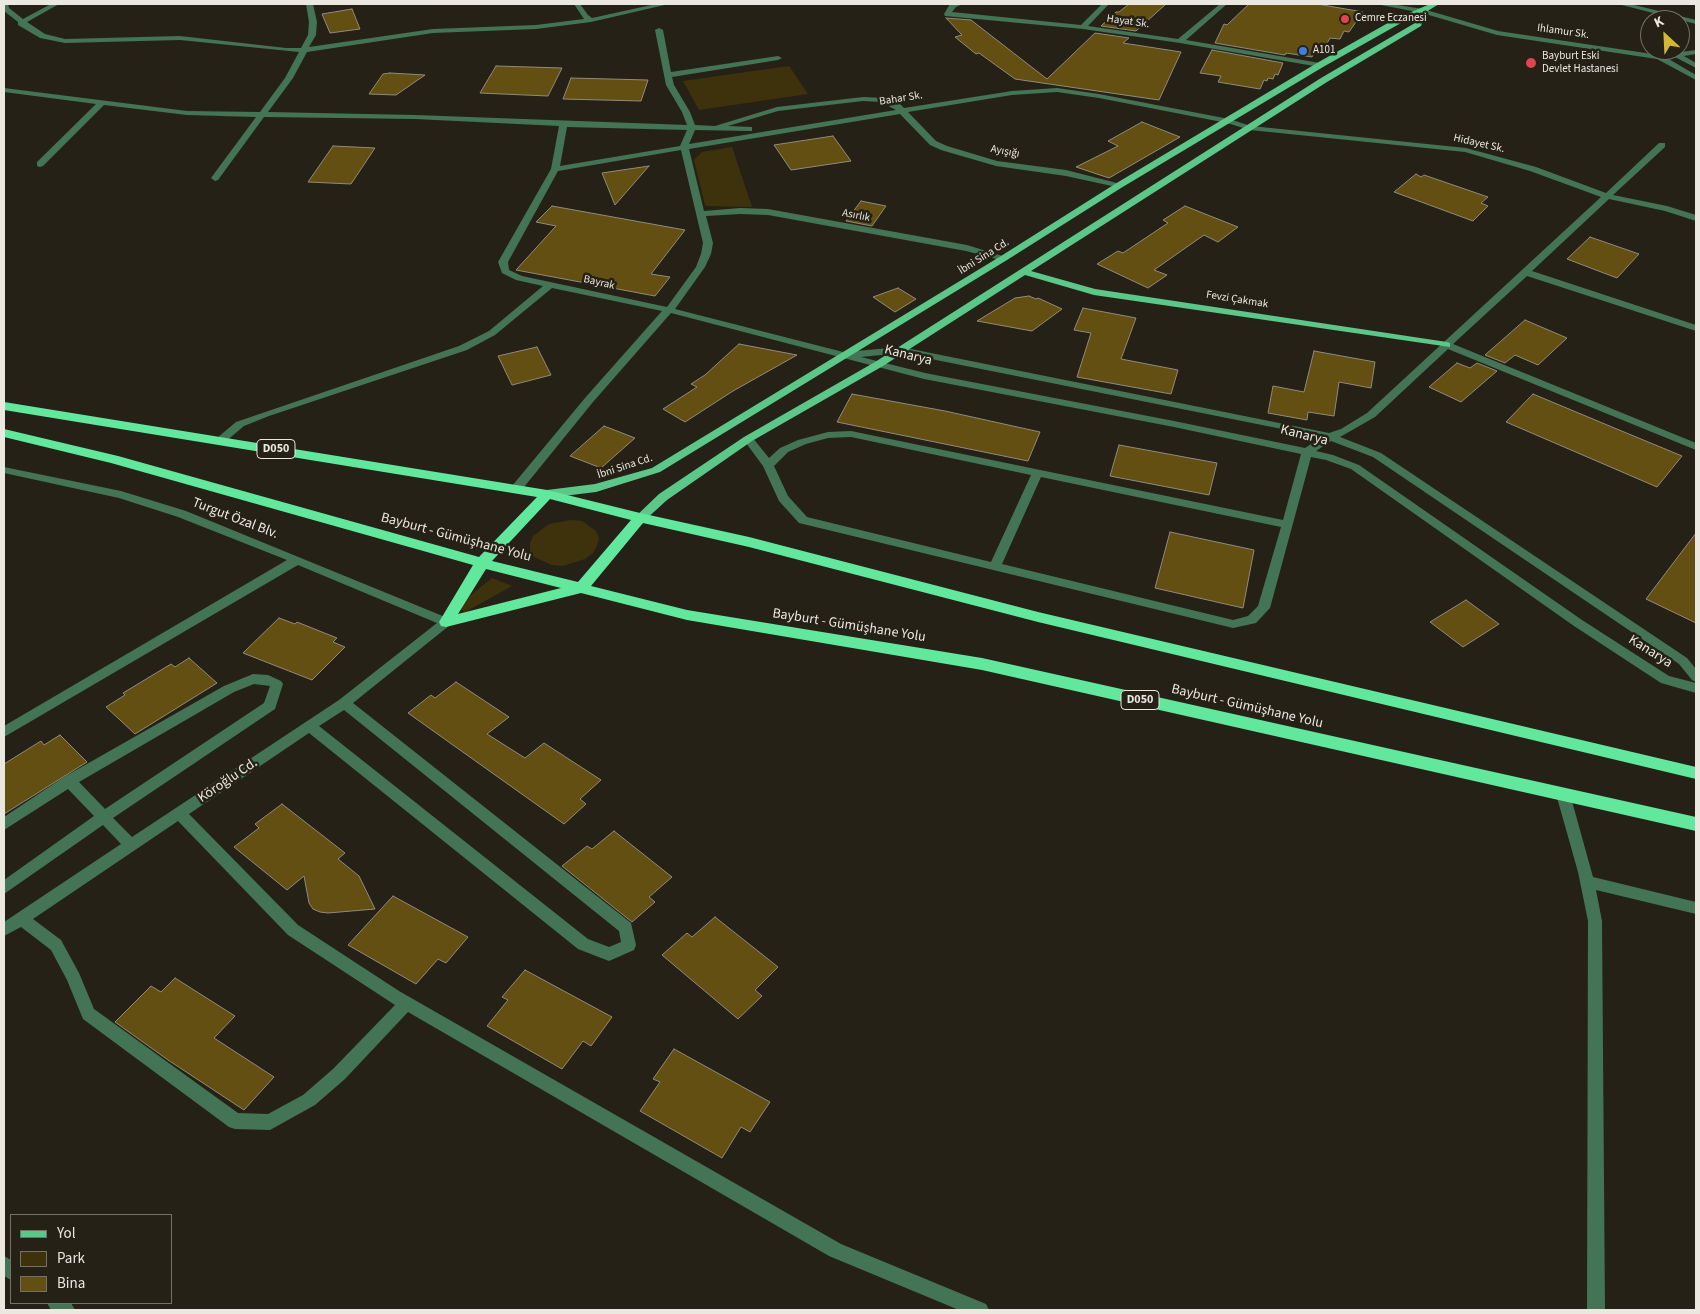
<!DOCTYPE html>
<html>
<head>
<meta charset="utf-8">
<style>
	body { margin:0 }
	#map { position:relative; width:1700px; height:1314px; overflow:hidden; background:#262116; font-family:"Source Sans 3",sans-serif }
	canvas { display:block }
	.frame { position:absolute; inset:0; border:5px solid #ebe8e0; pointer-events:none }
	.legend { position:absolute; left:10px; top:1214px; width:162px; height:90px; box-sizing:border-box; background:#262116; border:1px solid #757167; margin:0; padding:6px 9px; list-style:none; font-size:15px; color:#ebe8e0 }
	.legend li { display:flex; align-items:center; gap:10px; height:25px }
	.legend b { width:25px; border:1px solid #757167 }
	.north { position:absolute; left:1640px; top:10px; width:50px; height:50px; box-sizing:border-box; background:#262116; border:1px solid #757167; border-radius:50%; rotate:335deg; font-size:14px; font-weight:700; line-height:20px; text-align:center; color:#ebe8e0 }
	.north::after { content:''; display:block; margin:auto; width:18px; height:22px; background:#d4b635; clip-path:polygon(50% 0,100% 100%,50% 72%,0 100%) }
</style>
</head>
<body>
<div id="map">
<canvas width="1700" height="1314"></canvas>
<div class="frame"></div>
<ul class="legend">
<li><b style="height:6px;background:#5bc788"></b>Yol</li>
<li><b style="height:14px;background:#3e320c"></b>Park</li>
<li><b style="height:14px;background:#634f12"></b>Bina</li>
</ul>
<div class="north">K</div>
</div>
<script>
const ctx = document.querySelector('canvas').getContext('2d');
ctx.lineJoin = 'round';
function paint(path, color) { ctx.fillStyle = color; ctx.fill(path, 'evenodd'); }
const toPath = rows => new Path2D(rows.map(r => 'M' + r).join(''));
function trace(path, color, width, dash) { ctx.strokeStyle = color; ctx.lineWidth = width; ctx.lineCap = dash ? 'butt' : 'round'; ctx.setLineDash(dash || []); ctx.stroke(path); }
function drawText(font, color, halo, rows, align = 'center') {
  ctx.font = font + ' "Source Sans 3",sans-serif'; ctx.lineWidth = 5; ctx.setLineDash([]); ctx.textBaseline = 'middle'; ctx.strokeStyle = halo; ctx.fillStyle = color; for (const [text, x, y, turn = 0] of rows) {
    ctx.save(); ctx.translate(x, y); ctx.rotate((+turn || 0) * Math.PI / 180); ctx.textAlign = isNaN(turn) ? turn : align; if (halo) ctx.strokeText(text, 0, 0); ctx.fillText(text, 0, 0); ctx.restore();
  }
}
paint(toPath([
	[789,66,808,94,699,110,683,81],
	[732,147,752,207,707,206,705,205,694,160,702,152],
	[571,520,582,521,596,531,599,538,597,546,593,553,585,559,563,566,552,565,534,557,530,551,530,543,533,536,549,524],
	[492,578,512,586,465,612,457,606]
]), '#3e320c');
const building = toPath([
	[1129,4,1166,4,1136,31,1101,26,1116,12,1119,12,1129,4],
	[1249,4,1317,4,1363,12,1349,32,1344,31,1340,39,1330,38,1326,45,1318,44,1312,57,1286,53,1285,55,1215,43,1224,24,1227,25,1249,4],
	[352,9,360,29,330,33,322,14,352,9],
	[946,18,971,20,1047,79,1095,33,1129,38,1123,43,1181,52,1159,100,1015,79,979,53,976,54,955,37,962,35,946,18],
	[1212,50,1283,63,1278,75,1275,74,1273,79,1268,78,1267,81,1264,80,1260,89,1218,82,1221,76,1200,73,1212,50],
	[496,66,562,68,548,96,480,93,496,66],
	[390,73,425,75,396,95,369,94,383,74,390,73],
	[571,78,648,80,641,101,563,99,571,78],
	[1142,122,1180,137,1109,178,1076,167,1118,146,1108,141,1142,122],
	[833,136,851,161,791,170,774,145,833,136],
	[333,146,375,148,351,184,308,182,333,146],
	[649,166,615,205,602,173,649,166],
	[1416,174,1421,177,1424,175,1488,197,1481,203,1488,206,1473,221,1394,192,1416,174],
	[861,201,886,206,872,226,846,221,861,201],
	[552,206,685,230,651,274,670,277,655,296,516,270,556,226,536,222,552,206],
	[1185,206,1238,227,1218,242,1204,235,1154,270,1167,275,1148,288,1097,264,1118,251,1123,253,1168,223,1163,220,1185,206],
	[1590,237,1639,254,1617,278,1567,259,1590,237],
	[898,288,916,299,895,312,873,297,898,288],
	[1029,296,1036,299,1038,298,1062,309,1032,331,977,321,1015,298,1029,296],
	[1083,308,1136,318,1121,359,1178,370,1171,394,1077,377,1091,333,1074,330,1083,308],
	[1525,320,1567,338,1538,365,1515,355,1505,363,1485,355,1525,320],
	[739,344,797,355,733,391,685,422,663,409,697,387,691,384,705,375,739,344],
	[537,347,551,375,512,385,498,356,537,347],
	[1314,351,1375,362,1371,388,1339,382,1334,416,1308,412,1307,420,1268,413,1273,386,1304,392,1314,351],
	[1457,363,1470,368,1477,363,1497,371,1461,402,1429,387,1457,363],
	[852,394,945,411,1040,432,1028,461,837,422,852,394],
	[1533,394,1612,427,1682,456,1657,487,1506,422,1533,394],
	[604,426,635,438,601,468,570,456,604,426],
	[1119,445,1217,463,1209,495,1110,476,1119,445],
	[1170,532,1254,550,1243,608,1155,588,1170,532],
	[1696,533,1696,623,1646,599,1696,533],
	[1466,600,1499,624,1463,647,1430,622,1466,600],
	[279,618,295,624,297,622,337,638,333,642,345,647,312,680,243,653,279,618],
	[189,658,217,683,135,734,106,707,125,695,123,693,171,664,175,667,189,658],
	[456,682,509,717,487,734,525,758,544,743,601,780,580,799,586,804,564,824,408,713,431,695,435,698,456,682],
	[60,735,87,762,4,814,4,764,41,741,44,745,60,735],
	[282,804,345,853,338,859,359,876,375,909,328,913,320,912,313,909,309,903,304,876,287,890,234,847,259,828,255,824,282,804],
	[614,831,672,877,649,897,655,902,632,922,562,866,587,846,592,849,614,831],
	[393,896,468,937,446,963,438,959,416,984,348,945,393,896],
	[715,917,778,967,755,990,762,996,738,1019,662,955,687,933,692,937,715,917],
	[525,970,612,1017,591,1046,583,1041,562,1069,487,1026,508,1000,502,997,525,970],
	[175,978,235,1016,214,1038,274,1077,244,1110,168,1060,115,1022,151,986,161,992,175,978],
	[674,1049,770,1102,750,1132,741,1127,722,1158,640,1111,660,1082,653,1079,674,1049]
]);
paint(building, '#634f12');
trace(building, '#908b7d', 1);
paint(toPath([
	[4,4,8,4,9,8,23,19,51,4,59,4,27,22,45,34,65,39,180,36,286,48,301,48,308,35,309,22,306,4,313,4,317,22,316,35,309,47,433,29,536,25,584,19,574,4,580,4,588,15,592,18,656,4,669,4,591,22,536,29,433,33,307,52,293,78,268,112,415,115,687,125,682,112,666,85,655,30,659,28,663,30,671,72,778,56,782,58,778,60,672,77,674,85,690,112,695,125,715,126,777,107,863,97,885,98,899,103,904,108,1012,91,1057,88,1099,94,1229,119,1251,126,1466,148,1536,167,1606,193,1659,143,1665,143,1665,147,1613,195,1667,206,1696,215,1696,221,1665,211,1609,199,1532,271,1696,325,1696,331,1527,276,1453,344,1696,443,1696,450,1448,349,1375,417,1340,437,1381,453,1687,658,1696,669,1696,682,1692,680,1679,664,1373,457,1331,441,1316,451,1333,455,1359,465,1582,620,1669,676,1696,683,1696,693,1661,683,1574,626,1351,469,1326,460,1311,457,1270,608,1256,623,1233,628,799,523,779,501,763,466,743,439,744,437,752,437,769,458,780,448,798,440,828,432,851,431,1283,520,1301,454,1174,427,924,379,671,313,593,402,520,492,512,492,510,489,512,486,585,398,662,311,552,288,495,335,467,350,269,416,244,426,225,442,217,442,216,440,217,438,236,422,459,346,489,331,543,286,516,280,502,273,498,262,551,169,559,126,415,119,264,117,218,180,215,181,211,178,256,117,187,115,104,105,43,166,40,167,37,166,37,162,96,104,4,92,4,88,187,111,260,112,285,78,299,52,180,40,65,43,40,38,18,25,18,22,4,11,4,4],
	[1057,92,1099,98,1227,123,1250,130,1465,152,1530,171,1601,197,1367,413,1341,429,1329,433,901,347,856,351,851,354,675,309,705,267,711,254,713,243,706,216,740,214,768,215,966,251,1004,261,1009,258,967,245,768,209,740,208,704,211,689,149,900,114,930,145,941,150,996,166,1066,176,1121,188,1121,184,1066,170,997,161,947,146,936,141,908,112,1012,95,1057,92],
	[863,101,881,102,896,110,689,144,695,130,749,131,752,131,752,127,728,126,778,111,863,101],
	[567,127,687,130,680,146,560,166,567,127],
	[681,150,703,243,701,254,696,267,667,307,522,276,509,270,508,262,558,171,681,150],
	[901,353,1277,428,1321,438,1305,448,1174,421,925,373,861,357,901,353],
	[851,437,1031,475,991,562,807,517,788,496,774,466,788,452,806,444,828,438,851,437],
	[1041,477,1281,527,1258,606,1248,616,1233,620,1002,564,1041,477],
	[950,4,963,4,956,7,952,12,1081,25,1102,4,1109,4,1088,26,1178,39,1220,4,1227,4,1186,40,1320,63,1324,65,1320,67,1180,43,1083,29,945,16,944,14,950,4],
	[1376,4,1391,4,1423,9,1498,31,1659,55,1696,50,1696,54,1684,56,1696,63,1696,68,1675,57,1667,58,1696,75,1696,80,1657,59,1497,35,1422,13,1376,4],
	[1618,4,1630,4,1696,20,1696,24,1618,4],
	[4,467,121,491,186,511,450,619,452,622,450,625,353,703,631,923,636,945,634,950,609,961,578,949,309,733,189,814,298,925,399,991,841,1244,986,1304,989,1310,959,1310,829,1256,408,1012,345,1079,315,1105,270,1130,235,1129,229,1127,83,1019,67,980,51,950,21,927,4,936,4,922,121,844,103,825,4,894,4,880,94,816,68,789,4,830,4,817,64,777,224,686,253,674,268,675,281,681,283,684,275,709,113,818,132,837,339,700,437,623,298,565,4,737,4,726,287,560,178,517,119,498,4,473,4,467],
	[254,684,270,686,264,703,105,809,79,782,234,692,254,684],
	[344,710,619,931,621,942,609,947,588,939,319,726,344,710],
	[178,821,288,935,395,1005,333,1069,303,1095,268,1114,238,1113,94,1009,79,973,61,940,33,919,178,821],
	[1563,789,1568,790,1570,794,1593,877,1696,902,1696,914,1596,890,1602,921,1605,1310,1587,1310,1588,921,1578,872,1556,794,1558,790,1563,789],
	[4,1256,11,1260,11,1280,4,1276,4,1256],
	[47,1303,71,1303,75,1310,51,1310,47,1303]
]), '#437455');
paint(toPath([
	[1430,4,1439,4,1426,12,1421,26,1327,82,1031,271,1095,289,1447,342,1450,343,1450,347,1094,295,1025,275,883,366,752,441,667,500,644,521,636,521,634,518,659,494,744,437,875,362,1321,78,1415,23,1418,16,1401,23,1323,67,1121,188,1007,260,660,472,596,492,547,498,541,494,547,490,595,484,652,468,1001,256,1115,184,1317,63,1395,19,1430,4]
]), '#5bc788');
paint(toPath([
	[4,402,547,490,640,513,749,537,1038,612,1696,767,1696,779,1038,622,749,547,643,523,591,586,687,610,982,658,1696,817,1696,831,982,670,687,620,581,593,446,627,441,626,439,622,473,565,111,463,4,437,4,429,118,456,479,557,537,497,4,410,4,402],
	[550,499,631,520,578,582,492,561,550,499],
	[486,569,561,588,458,614,486,569]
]), '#62e89c');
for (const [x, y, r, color] of [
	[1345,19,5,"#e0444e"],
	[1303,51,5,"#3f7fe0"],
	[1531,63,6,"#e0444e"]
]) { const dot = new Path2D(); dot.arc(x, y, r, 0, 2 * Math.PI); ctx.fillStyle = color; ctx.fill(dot); trace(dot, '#262116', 2); }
drawText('11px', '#ebe8e0', '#262116', [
	["Cemre Eczanesi",1355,19],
	["A101",1313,51],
	["Bayburt Eski",1542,57],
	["Devlet Hastanesi",1542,70]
], 'left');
drawText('11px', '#ebe8e0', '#262116', [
	["Hayat Sk.",1128,22,8],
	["Ihlamur Sk.",1563,32,8],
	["Bahar Sk.",901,99,-9],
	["Hidayet Sk.",1479,144,13],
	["Ayışığı",1005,152,10],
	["Asırlık",856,216,11],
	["İbni Sina Cd.",984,257,-32],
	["Bayrak",599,283,13],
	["Fevzi Çakmak",1237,300,9],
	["İbni Sina Cd.",625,467,-18]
]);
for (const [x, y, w] of [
	[276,449,38],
	[1140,700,38]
]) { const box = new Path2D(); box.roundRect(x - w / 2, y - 9.5, w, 19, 4); ctx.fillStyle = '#262116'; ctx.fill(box); trace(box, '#ebe8e0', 1); }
drawText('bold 12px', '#ebe8e0', null, [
	["D050",276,449],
	["D050",1140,700]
]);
drawText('14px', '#ebe8e0', '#262116', [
	["Kanarya",908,356,14],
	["Kanarya",1304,436,14],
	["Turgut Özal Blv.",235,519,21],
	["Bayburt - Gümüşhane Yolu",456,538,15],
	["Bayburt - Gümüşhane Yolu",849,626,9],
	["Kanarya",1650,652,32],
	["Bayburt - Gümüşhane Yolu",1247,707,13],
	["Köroğlu Cd.",228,781,-34]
]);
</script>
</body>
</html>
